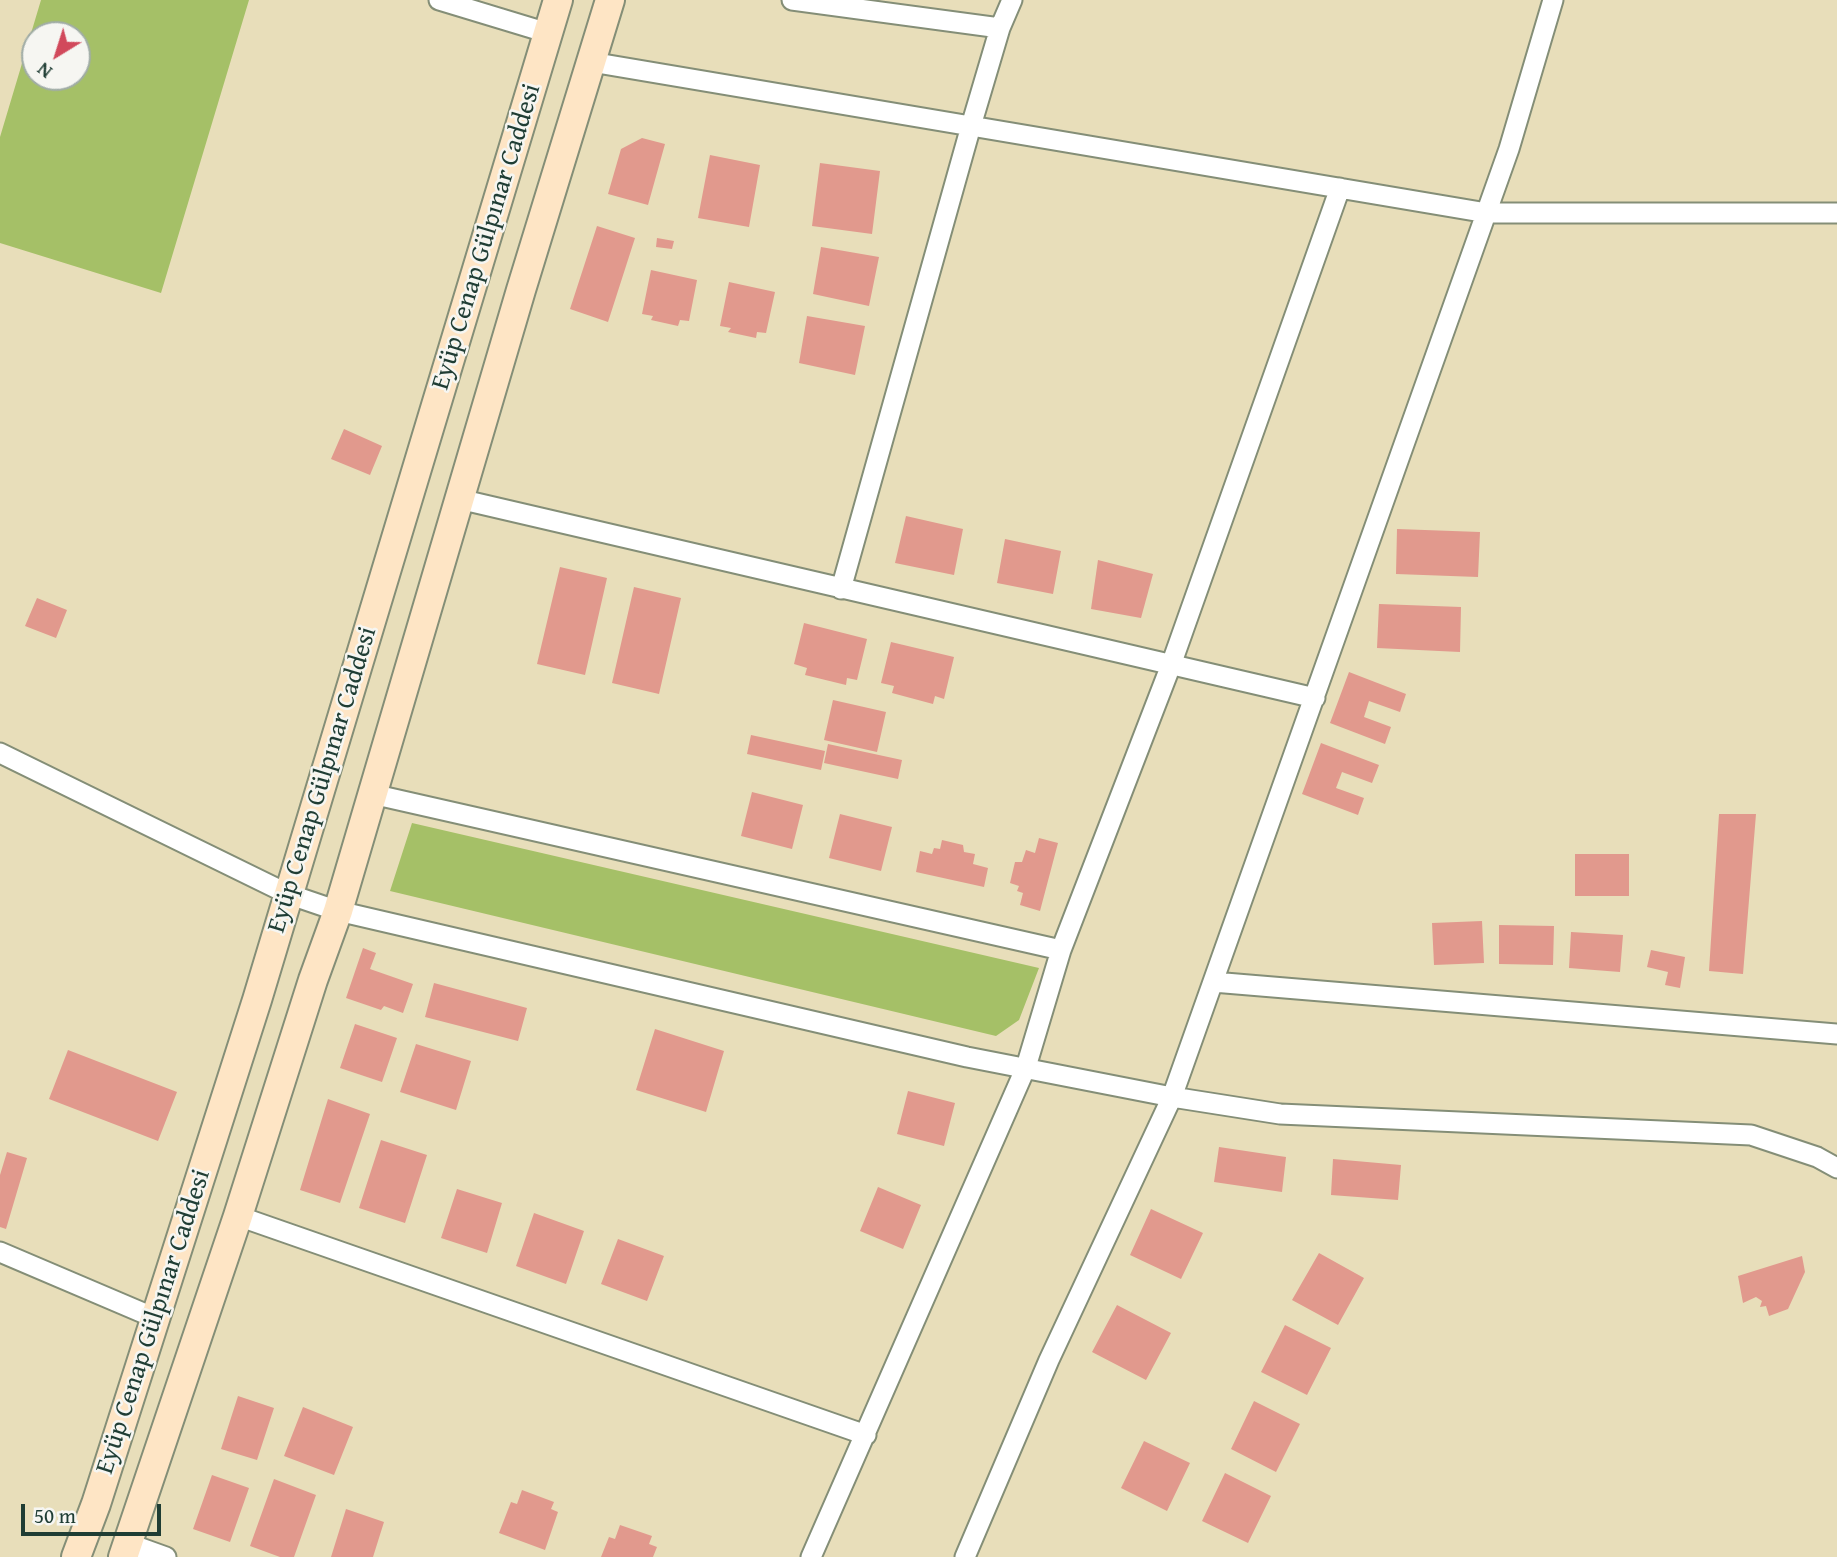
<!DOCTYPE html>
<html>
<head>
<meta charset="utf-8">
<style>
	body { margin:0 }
	#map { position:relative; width:1837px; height:1557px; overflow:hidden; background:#e8deba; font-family:"Gentium Book Plus",serif }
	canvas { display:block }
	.north { position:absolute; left:21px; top:21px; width:70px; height:70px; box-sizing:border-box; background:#f6f6f2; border:2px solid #a0aca6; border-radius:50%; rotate:218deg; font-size:19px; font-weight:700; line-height:28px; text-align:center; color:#1f3d34 }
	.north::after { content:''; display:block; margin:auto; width:24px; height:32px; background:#d1495b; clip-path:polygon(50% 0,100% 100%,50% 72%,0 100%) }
	.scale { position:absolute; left:21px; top:1504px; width:140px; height:32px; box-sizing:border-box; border:4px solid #1f3d34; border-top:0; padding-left:9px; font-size:21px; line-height:24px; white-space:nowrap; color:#1f3d34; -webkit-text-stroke:5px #f6f6f2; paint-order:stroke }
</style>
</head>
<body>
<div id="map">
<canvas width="1837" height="1557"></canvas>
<div class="north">N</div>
<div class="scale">50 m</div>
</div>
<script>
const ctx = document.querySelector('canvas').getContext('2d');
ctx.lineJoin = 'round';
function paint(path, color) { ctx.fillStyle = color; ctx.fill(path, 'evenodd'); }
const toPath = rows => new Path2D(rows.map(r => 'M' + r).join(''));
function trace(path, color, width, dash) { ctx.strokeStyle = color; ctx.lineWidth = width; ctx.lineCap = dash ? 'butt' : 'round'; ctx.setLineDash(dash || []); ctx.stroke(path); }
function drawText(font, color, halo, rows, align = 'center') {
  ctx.font = font + ' "Gentium Book Plus",serif'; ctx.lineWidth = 5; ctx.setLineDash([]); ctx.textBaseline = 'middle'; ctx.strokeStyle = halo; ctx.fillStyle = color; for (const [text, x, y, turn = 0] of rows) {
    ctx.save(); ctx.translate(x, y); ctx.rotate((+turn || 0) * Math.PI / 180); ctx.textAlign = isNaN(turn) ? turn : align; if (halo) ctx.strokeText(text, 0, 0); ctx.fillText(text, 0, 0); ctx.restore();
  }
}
paint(toPath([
	[41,0,249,0,161,293,0,243,0,137],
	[77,35,77,77,35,77,35,35],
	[412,823,1039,968,1019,1020,996,1036,390,891]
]), '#a5c067');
paint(toPath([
	[642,138,665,144,648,205,608,194,621,149],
	[710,155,760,165,749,227,698,218],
	[820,163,880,171,872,234,812,226],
	[597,226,635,238,608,322,570,309],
	[657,238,674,241,672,249,656,247],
	[821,247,879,257,869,306,813,294],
	[651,270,697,280,689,321,680,320,678,326,651,320,653,316,642,314],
	[729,282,775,292,766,333,757,332,756,338,728,332,731,328,720,326],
	[807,316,865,326,855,375,799,363],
	[344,429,382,446,370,475,331,459],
	[906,516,963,529,954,575,895,563],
	[1397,529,1480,532,1478,577,1396,574],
	[1005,539,1061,551,1053,594,997,583],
	[1098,560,1153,574,1141,618,1091,609],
	[560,567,607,578,585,675,537,664],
	[634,587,681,598,659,694,612,683],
	[37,598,67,610,56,638,25,626],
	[1379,604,1461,607,1460,652,1377,648],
	[804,623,867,639,857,680,847,678,846,685,805,675,807,668,794,664],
	[891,642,954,657,944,699,935,696,933,704,892,693,894,686,881,683],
	[1349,672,1406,694,1400,712,1369,701,1364,717,1391,727,1385,744,1330,723],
	[833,700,886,712,877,752,824,740],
	[751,735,825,751,821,770,747,754],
	[1321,743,1379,765,1372,783,1342,772,1336,788,1364,798,1358,815,1302,794],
	[828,744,902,760,898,779,824,763],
	[752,792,803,805,792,849,741,836],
	[840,814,892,827,881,871,829,858],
	[1719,814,1756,814,1743,974,1709,971],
	[1039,838,1058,843,1040,911,1020,905,1023,893,1017,891,1019,886,1010,883,1015,862,1022,862,1026,850,1035,853],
	[942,840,963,845,964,852,975,854,973,864,988,868,984,887,916,872,920,851,932,854,934,848,940,849],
	[1575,854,1629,854,1629,896,1575,896],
	[1482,921,1484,963,1434,965,1432,923],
	[1499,925,1554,926,1553,965,1499,964],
	[1571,932,1623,935,1620,972,1569,968],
	[363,948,376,953,370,969,413,984,403,1013,384,1006,381,1010,346,998],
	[1651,950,1685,957,1680,988,1665,985,1668,972,1647,967],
	[434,983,527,1008,518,1041,425,1017],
	[355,1024,397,1038,382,1082,340,1068],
	[655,1029,724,1051,706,1112,636,1090],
	[416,1044,471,1061,456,1110,400,1092],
	[68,1050,177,1092,158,1141,49,1099],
	[908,1091,955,1103,944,1146,897,1134],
	[328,1099,370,1114,340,1203,300,1190],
	[381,1140,427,1155,405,1223,359,1208],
	[1219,1147,1286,1157,1282,1192,1214,1182],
	[7,1152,27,1158,6,1229,0,1227,0,1175],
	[1333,1159,1401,1165,1398,1200,1331,1195],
	[878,1187,921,1205,903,1249,860,1231],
	[457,1189,502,1203,487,1253,441,1238],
	[1151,1209,1203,1233,1181,1279,1130,1255],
	[534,1213,584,1231,566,1284,516,1266],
	[618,1239,664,1256,647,1301,601,1284],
	[1319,1253,1364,1278,1338,1325,1292,1300],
	[1802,1256,1805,1272,1788,1309,1769,1316,1766,1306,1760,1307,1762,1301,1756,1297,1743,1303,1738,1276],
	[1117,1305,1171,1333,1146,1380,1092,1352],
	[1285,1325,1331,1348,1307,1395,1261,1372],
	[238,1396,274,1408,257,1460,221,1449],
	[1254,1401,1300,1424,1276,1472,1231,1449],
	[303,1407,353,1427,334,1475,284,1456],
	[1144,1441,1190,1463,1167,1511,1121,1488],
	[1225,1473,1271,1496,1248,1543,1202,1521],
	[212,1475,249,1488,230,1542,193,1529],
	[274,1479,316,1495,294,1557,280,1557,250,1546],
	[522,1490,554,1502,551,1509,558,1512,545,1550,499,1533,511,1502,517,1504],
	[346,1509,384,1522,373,1557,331,1557],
	[620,1525,652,1536,649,1544,657,1547,653,1557,601,1557,609,1537,615,1539]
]), '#e1998d');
const street = toPath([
	[439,0,548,33],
	[792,0,1000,28],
	[591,62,1487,213,1837,213],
	[459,499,1315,698],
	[841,589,971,126,1000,28,1012,0],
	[0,753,288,894,338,911,967,1057,1172,1097,1280,1114,1751,1135,1817,1157,1837,1168],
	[372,794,1061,950],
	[1213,982,1837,1034],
	[238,1216,866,1435],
	[0,1252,155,1318],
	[127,1543,166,1557],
	[811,1557,1026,1067,1061,950,1171,665,1340,188],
	[965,1557,1049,1360,1172,1097,1509,149,1553,0]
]);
const secondary = toPath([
	[76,1557,96,1504,257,1000,558,0],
	[123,1557,238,1216,313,980,338,911,521,290,610,0]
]);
trace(street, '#848e77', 23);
trace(secondary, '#848e77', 32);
trace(street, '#fff', 19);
trace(secondary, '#fee5c5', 28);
drawText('26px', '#1f3d34', '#f6f6f2', [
	["Eyüp Cenap Gülpınar Caddesi",487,237,-73],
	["Eyüp Cenap Gülpınar Caddesi",323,780,-73],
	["Eyüp Cenap Gülpınar Caddesi",154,1322,-72]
]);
</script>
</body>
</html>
